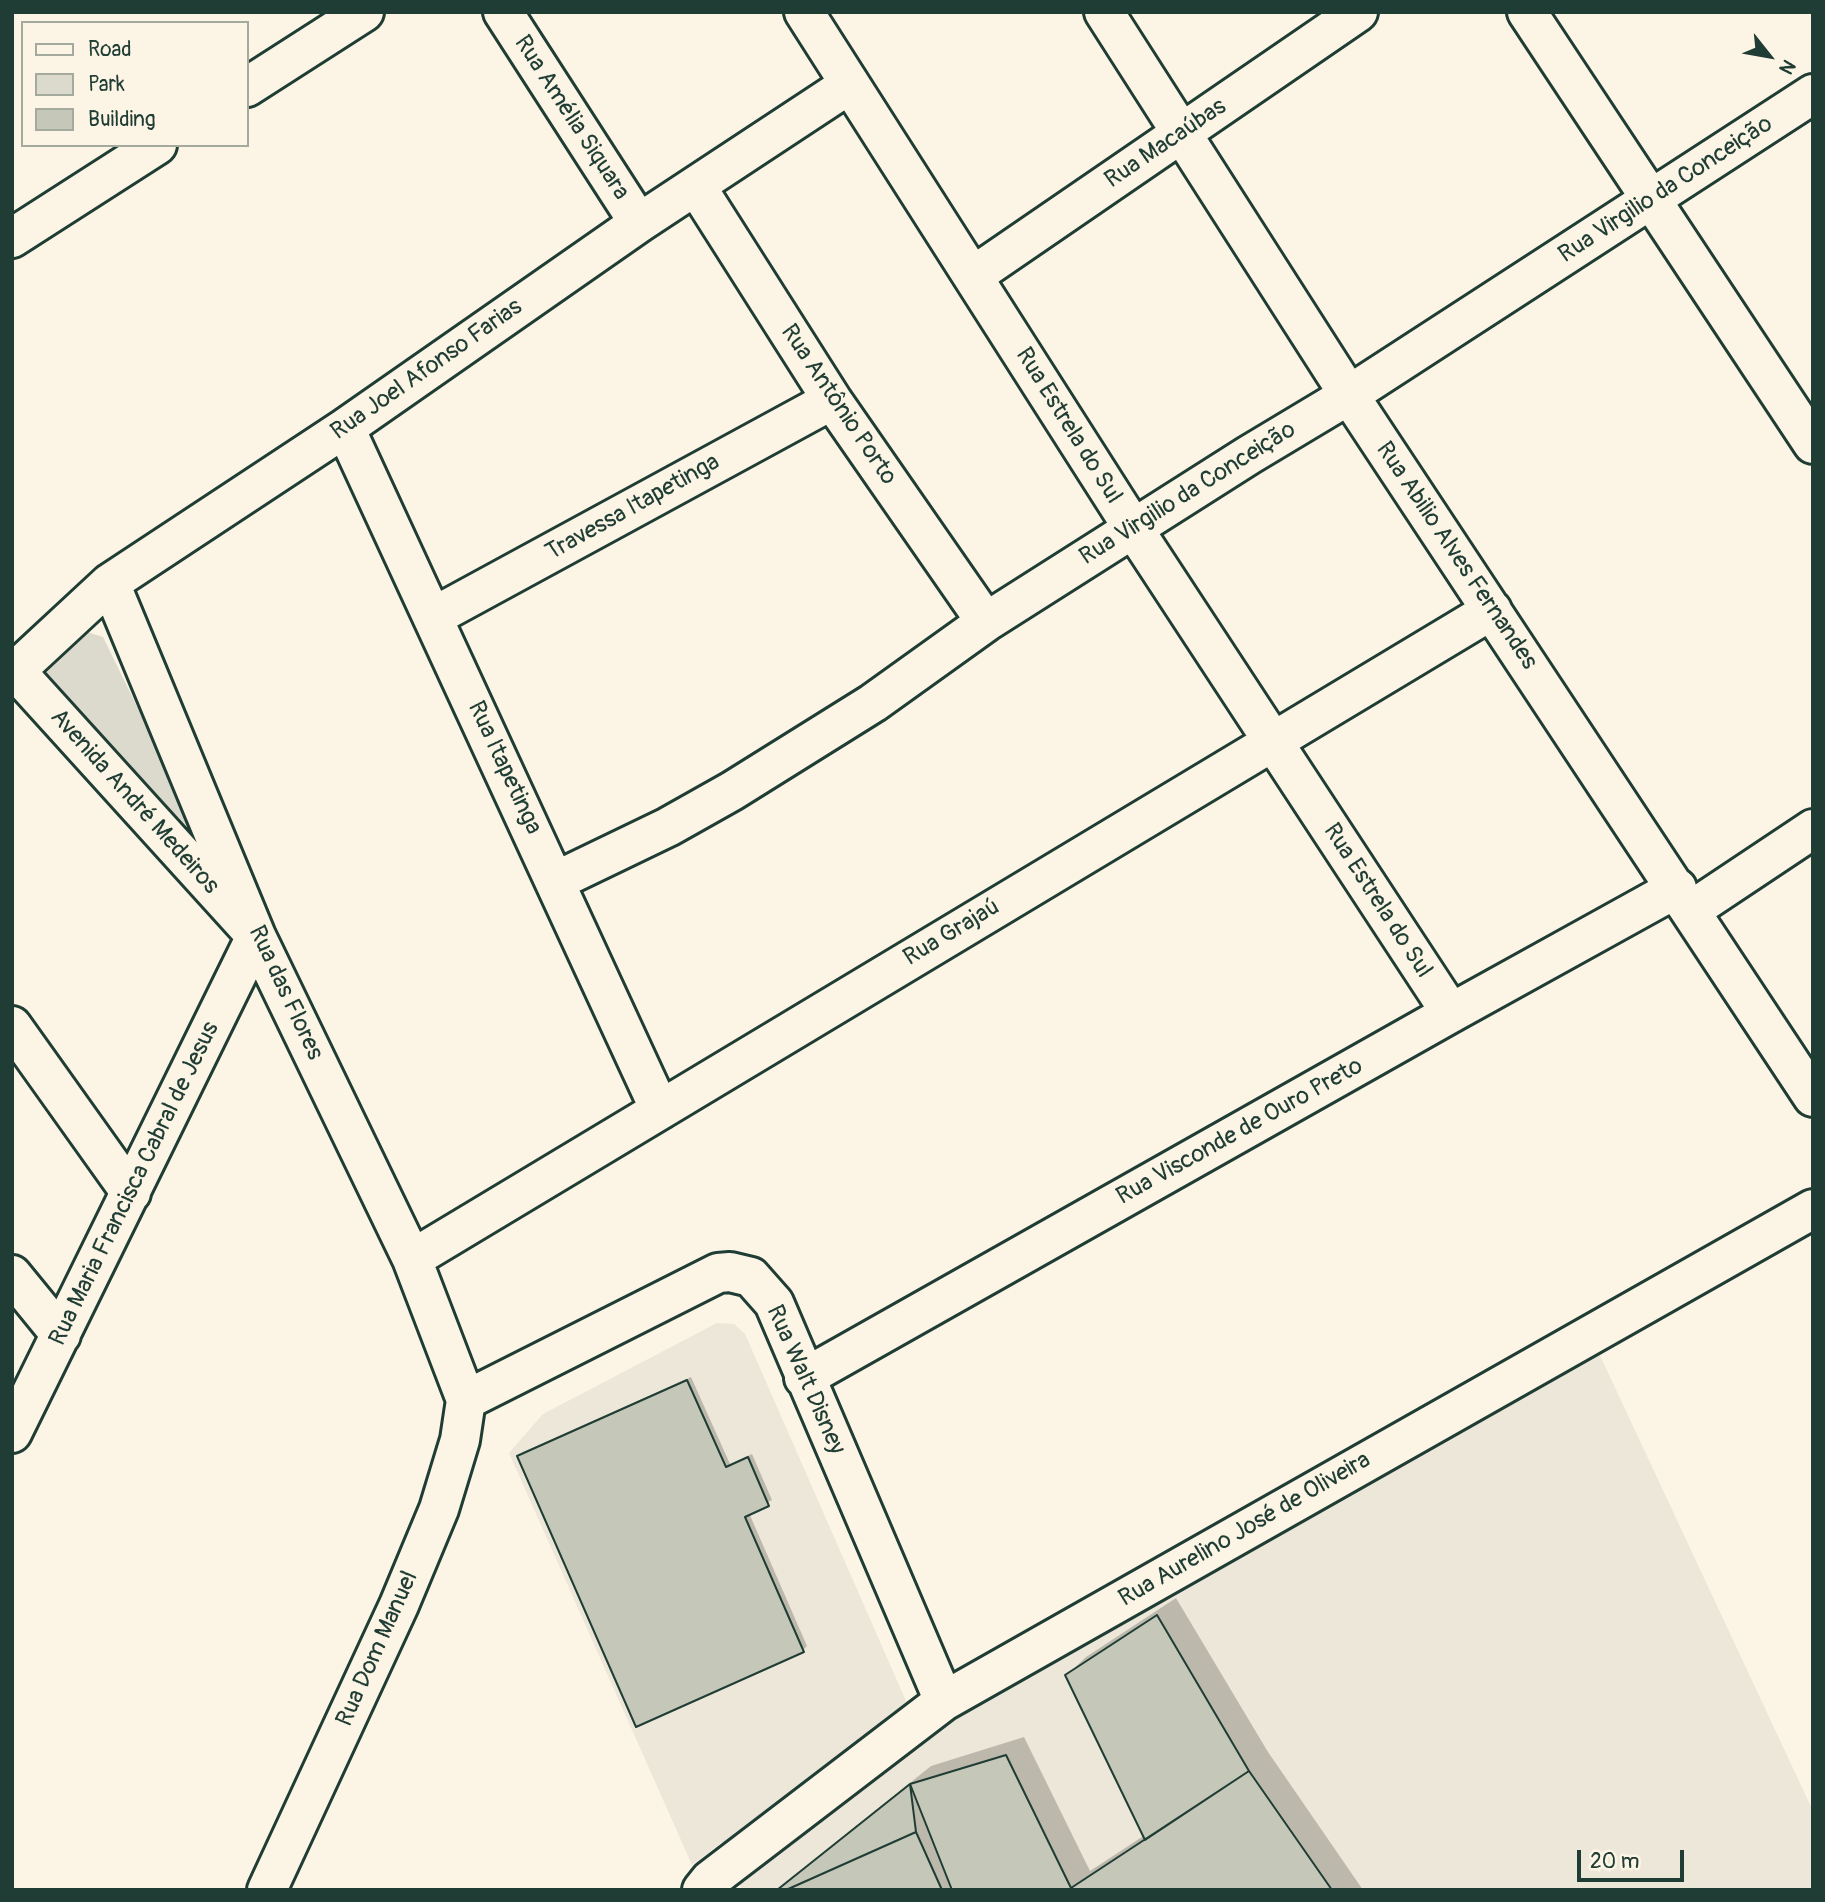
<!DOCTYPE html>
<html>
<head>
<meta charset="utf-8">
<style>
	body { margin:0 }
	#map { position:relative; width:1825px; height:1902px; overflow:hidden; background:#fcf5e5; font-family:Pangolin,sans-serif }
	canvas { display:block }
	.frame { position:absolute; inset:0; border:14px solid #1f3d34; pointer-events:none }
	.legend { position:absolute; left:21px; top:21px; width:228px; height:126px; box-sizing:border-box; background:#fcf5e5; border:2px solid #a4ab9e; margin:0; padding:9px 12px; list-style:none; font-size:21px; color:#1f3d34 }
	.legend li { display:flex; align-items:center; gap:14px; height:35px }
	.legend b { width:35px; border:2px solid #a4ab9e }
	.north { position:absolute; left:1734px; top:21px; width:70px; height:70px; -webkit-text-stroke:5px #fcf5e5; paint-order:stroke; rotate:121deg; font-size:19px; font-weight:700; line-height:28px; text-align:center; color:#1f3d34 }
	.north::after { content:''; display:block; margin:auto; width:24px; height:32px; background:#1f3d34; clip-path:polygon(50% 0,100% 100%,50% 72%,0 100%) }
	.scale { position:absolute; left:1577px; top:1850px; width:107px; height:32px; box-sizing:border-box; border:4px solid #1f3d34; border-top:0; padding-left:9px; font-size:21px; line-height:24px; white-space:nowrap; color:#1f3d34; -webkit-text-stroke:5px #fcf5e5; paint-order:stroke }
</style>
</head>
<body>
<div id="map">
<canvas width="1825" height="1902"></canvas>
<div class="frame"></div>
<ul class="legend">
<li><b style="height:9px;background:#fcf5e5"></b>Road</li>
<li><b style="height:19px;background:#dcdacc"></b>Park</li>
<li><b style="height:19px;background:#c5c7b9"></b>Building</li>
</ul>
<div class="north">N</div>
<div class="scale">20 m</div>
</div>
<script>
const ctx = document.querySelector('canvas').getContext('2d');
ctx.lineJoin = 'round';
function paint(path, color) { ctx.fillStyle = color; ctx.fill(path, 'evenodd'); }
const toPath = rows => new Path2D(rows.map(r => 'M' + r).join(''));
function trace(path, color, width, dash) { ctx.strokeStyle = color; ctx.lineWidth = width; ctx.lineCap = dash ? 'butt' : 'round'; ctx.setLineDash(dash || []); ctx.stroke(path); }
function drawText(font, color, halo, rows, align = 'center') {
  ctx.font = font + ' Pangolin,sans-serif'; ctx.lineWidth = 5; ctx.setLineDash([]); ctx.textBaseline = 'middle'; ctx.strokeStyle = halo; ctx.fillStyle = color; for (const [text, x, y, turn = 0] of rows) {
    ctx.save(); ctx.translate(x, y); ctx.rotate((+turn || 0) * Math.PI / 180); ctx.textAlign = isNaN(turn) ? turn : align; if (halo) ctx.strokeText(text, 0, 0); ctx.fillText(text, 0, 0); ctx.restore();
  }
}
paint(toPath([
	[1582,1317,1813,1811,1813,1890,742,1890,722,1842,692,1865,509,1453,543,1414,717,1323,734,1324,745,1334,906,1701]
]), '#ece7d8');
paint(toPath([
	[87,632,103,637,192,819,186,830,177,829,48,687,45,671,50,657]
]), '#dcdacc');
paint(toPath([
	[691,1377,730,1464,752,1454,772,1500,749,1513,807,1646,803,1650,637,1724,519,1456,523,1452],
	[1176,1598,1268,1752,1363,1890,777,1890,931,1766,1024,1737,1090,1871,1145,1835,1067,1675,1086,1657]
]), '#0003');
const building = toPath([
	[687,1380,726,1467,748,1457,769,1506,745,1517,804,1652,636,1727,517,1456,687,1380],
	[1157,1615,1249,1771,1145,1840,1065,1675,1157,1615],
	[1006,1755,1071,1888,1072,1890,952,1890,910,1784,1006,1755],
	[1249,1771,1332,1890,1073,1890,1071,1888,1249,1771],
	[910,1784,916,1832,786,1890,777,1890,910,1784],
	[916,1832,942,1890,786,1890,916,1832]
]);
paint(building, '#c5c7b9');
trace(building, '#1f3d34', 2);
const minor = toPath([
	[503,12,639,223],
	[804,12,1133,528,1451,1013],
	[1104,12,1349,395,1813,1097],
	[1527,12,1813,444],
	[247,87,364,12],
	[696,186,832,400,986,622],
	[12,238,157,145],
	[973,276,1358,12],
	[345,428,660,1110],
	[110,583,256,936,412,1259,466,1400,460,1440,439,1509,399,1605,267,1890],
	[433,617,832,400],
	[12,667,256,936,12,1433],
	[12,674,110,583,345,428,639,223,850,84],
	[556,881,668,827,732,791,873,703,986,622,1249,455,1349,395,1813,94],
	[1690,911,1813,829],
	[12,1026,131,1193],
	[412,1259,1492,610],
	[12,1275,61,1335],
	[804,1378,1451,1013,1677,888],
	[466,1400,718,1273,730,1272,751,1277,774,1303,944,1701],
	[702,1890,710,1880,944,1701,1813,1209]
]);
trace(minor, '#1f3d34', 44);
trace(minor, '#fcf5e5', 38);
drawText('24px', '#1f3d34', '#fcf5e5', [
	["Rua Amélia Siquara",571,118,57],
	["Rua Macaúbas",1166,144,-34],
	["Rua Virgilio da Conceição",1666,190,-33],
	["Rua Joel Afonso Farias",427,370,-35],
	["Rua Antônio Porto",838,405,56],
	["Rua Estrela do Sul",1068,426,58],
	["Rua Virgilio da Conceição",1188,494,-32],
	["Travessa Itapetinga",633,508,-29],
	["Rua Abilio Alves Fernandes",1456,556,56],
	["Rua Itapetinga",504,768,65],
	["Avenida André Medeiros",134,802,48],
	["Rua Estrela do Sul",1377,901,57],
	["Rua Grajaú",952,933,-31],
	["Rua das Flores",285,993,65],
	["Rua Visconde de Ouro Preto",1240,1132,-29],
	["Rua Maria Francisca Cabral de Jesus",135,1184,-64],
	["Rua Walt Disney",805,1380,66],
	["Rua Aurelino José de Oliveira",1245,1530,-30],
	["Rua Dom Manuel",378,1649,-66]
]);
</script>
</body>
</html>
